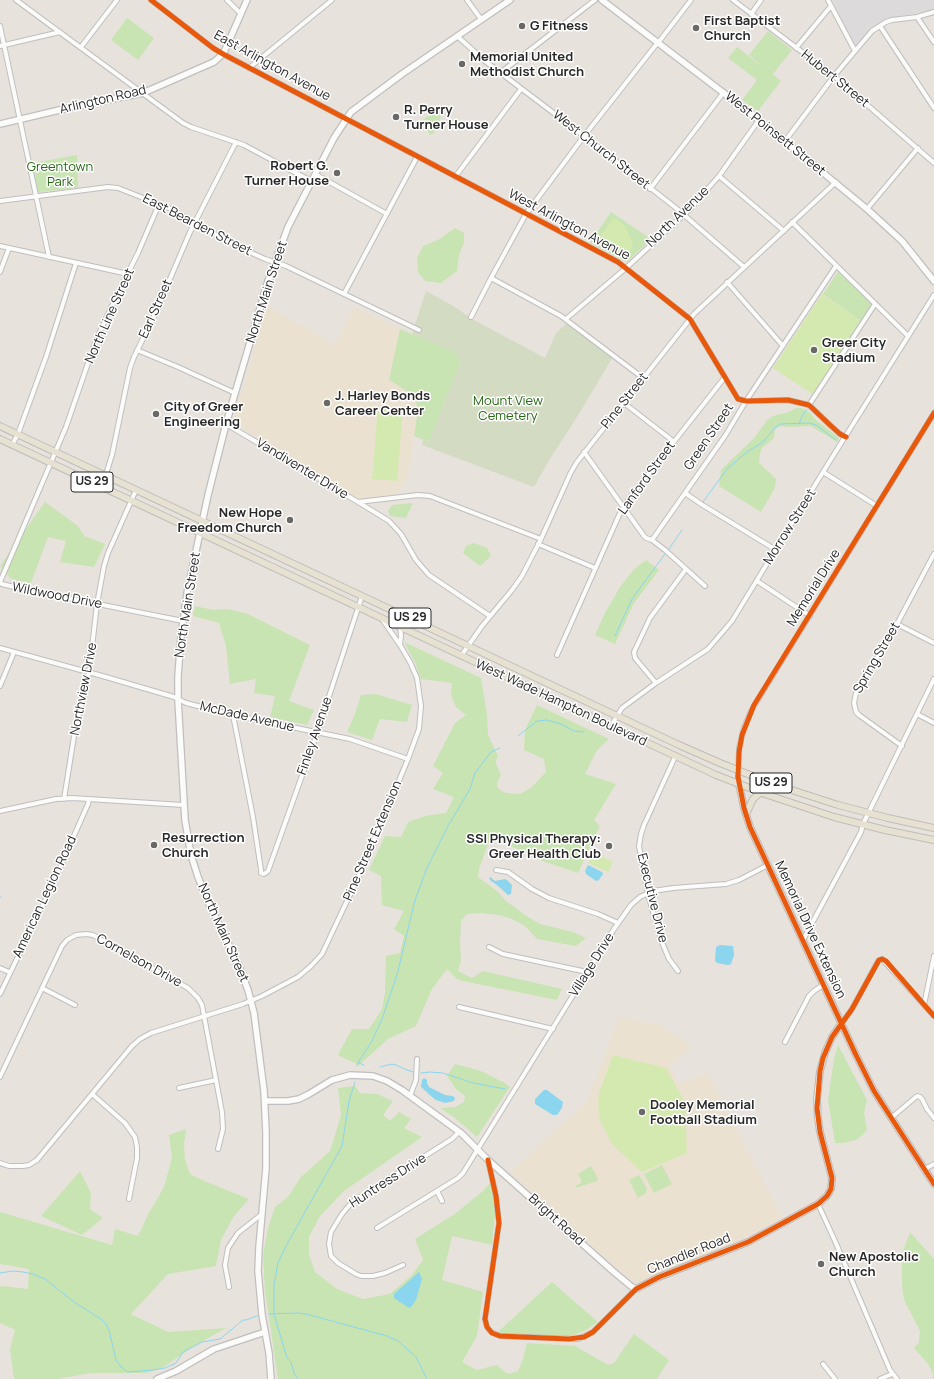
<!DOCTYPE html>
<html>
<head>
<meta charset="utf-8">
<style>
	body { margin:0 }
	canvas { display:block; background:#e7e2dc }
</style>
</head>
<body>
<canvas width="934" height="1379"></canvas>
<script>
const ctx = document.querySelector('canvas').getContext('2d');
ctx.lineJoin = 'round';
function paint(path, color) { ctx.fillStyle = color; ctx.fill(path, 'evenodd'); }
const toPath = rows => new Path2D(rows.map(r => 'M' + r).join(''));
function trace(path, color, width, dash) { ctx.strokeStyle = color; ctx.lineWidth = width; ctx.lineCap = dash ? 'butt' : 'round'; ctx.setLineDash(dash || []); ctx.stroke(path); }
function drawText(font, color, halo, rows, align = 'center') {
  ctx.font = font + ' Manrope,sans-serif'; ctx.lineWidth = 3; ctx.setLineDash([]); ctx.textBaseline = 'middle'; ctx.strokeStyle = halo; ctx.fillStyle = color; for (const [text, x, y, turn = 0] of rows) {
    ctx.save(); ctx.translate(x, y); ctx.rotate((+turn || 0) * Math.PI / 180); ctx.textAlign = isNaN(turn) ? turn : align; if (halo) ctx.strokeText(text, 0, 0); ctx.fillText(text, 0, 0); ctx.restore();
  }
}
paint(toPath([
	[832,0,934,0,934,8,929,11,896,17,881,22,870,31,860,43,856,45,854,44]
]), '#dddadc');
paint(toPath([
	[267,306,335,345,354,307,400,329,389,380,415,396,418,411,408,478,397,494,361,499,233,423],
	[619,1017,660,1025,692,1046,669,1066,679,1084,708,1073,782,1218,730,1245,681,1264,639,1282,633,1282,510,1172,587,1102]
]), '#ebe1d0');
paint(toPath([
	[127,18,154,38,138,60,111,40],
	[768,31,792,50,773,74,781,81,758,111,742,100,757,80,728,58,737,47,766,70,749,55],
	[438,110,441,117,434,133,430,135,421,121],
	[77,155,78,188,38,192,33,163],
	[611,212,651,239,627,262,590,243],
	[455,228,464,233,464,243,459,255,457,271,441,283,425,281,418,272,417,258,423,246,438,240],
	[838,272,873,305,862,322,823,294],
	[400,329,455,352,460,362,429,442,414,436,418,411,415,396,389,380],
	[796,408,801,408,809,412,816,420,839,438,837,442,811,426,787,427,782,426,778,427,775,429,774,438,762,448,760,454,759,463,776,479,775,488,761,512,719,486,721,470,755,437,767,420,773,416,789,412],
	[45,502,78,526,84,536,105,544,94,567,60,562,66,541,48,537,31,583,11,579,0,566],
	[413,503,406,518,390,516,388,511,392,505],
	[474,543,487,548,491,556,480,566,463,553,466,546],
	[646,560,659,570,634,603,615,644,595,635,605,613,620,587,634,569],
	[195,606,213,610,228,609,248,614,310,645,289,701,314,710,307,725,270,717,275,696,254,693,256,679,230,684,226,646,219,623,193,616],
	[404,642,481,678,487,715,488,735,498,756,496,761,496,764,501,774,497,783,497,787,500,790,506,793,520,794,531,788,546,772,544,759,524,750,525,730,537,705,609,739,597,750,585,774,616,784,594,820,600,826,578,873,537,859,491,836,479,869,478,877,497,891,506,901,528,917,540,924,573,932,586,938,576,946,537,939,525,926,512,919,499,915,480,913,467,914,461,921,460,943,461,960,458,971,472,978,483,971,562,989,557,1000,458,980,447,969,432,989,416,1026,388,1039,359,1065,338,1055,352,1029,369,1029,382,1009,385,992,386,956,400,953,404,936,394,929,404,911,382,905,381,876,369,870,385,836,401,837,408,822,425,816,446,813,454,797,433,789,443,773,433,766,455,723,466,715,456,707,451,695,452,683,421,679,415,662],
	[376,694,412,705,407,722,380,719,372,740,347,732,355,714,361,695],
	[838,1045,867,1100,864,1113,867,1130,858,1139,844,1143,835,1143,828,1100,834,1059],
	[455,1064,481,1071,503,1082,510,1087,477,1137,455,1118,440,1108,455,1107,464,1102,465,1096,456,1089,447,1076],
	[355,1086,360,1093,377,1094,393,1101,383,1115,390,1121,399,1112,411,1119,404,1128,422,1137,344,1191,320,1216,309,1237,309,1255,315,1272,337,1289,363,1299,390,1294,412,1275,423,1260,415,1239,456,1213,483,1191,491,1182,495,1214,492,1245,452,1236,442,1280,483,1292,477,1336,462,1362,477,1370,497,1365,505,1372,509,1374,518,1371,523,1359,527,1343,575,1346,608,1365,614,1363,634,1334,669,1360,657,1379,278,1379,265,1290,263,1256,268,1228,275,1207,288,1197,300,1178,330,1151,341,1115,338,1088],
	[186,1129,184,1144,185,1160,190,1174,202,1180,249,1199,234,1216,221,1240,216,1266,168,1274,131,1314,168,1332,226,1328,194,1346,162,1368,146,1373,91,1373,58,1379,14,1379,10,1349,15,1330,0,1323,0,1287,3,1286,28,1289,29,1269,0,1264,0,1212,112,1245,115,1229,138,1236,149,1213,164,1187,172,1158,169,1135],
	[662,1165,672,1184,654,1193,644,1174],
	[591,1166,598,1179,597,1181,576,1188,575,1186,581,1183,582,1182,578,1174],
	[80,1171,91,1193,90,1209,103,1218,82,1235,41,1216],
	[639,1175,647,1189,646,1193,638,1198,629,1180],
	[910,1232,934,1259,934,1379,933,1379,933,1373,928,1364,914,1348,919,1342,920,1331,904,1300,902,1285,902,1254],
	[552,1282,598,1322,584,1331,571,1336,503,1335,498,1332]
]), '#c8e4b3');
paint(toPath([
	[426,291,455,307,472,319,545,358,556,333,567,323,612,358,579,414,551,457,534,487,422,445,423,440,429,442,460,362,455,352,412,334]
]), '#d3dbc3');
paint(toPath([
	[613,218,619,220,626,228,633,244,630,252,625,258,599,246,597,241],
	[822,294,862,322,814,395,773,368],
	[378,407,403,409,397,481,372,479],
	[593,852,613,862,608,872,588,863],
	[613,1055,666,1068,685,1102,687,1153,642,1172,612,1144,600,1120,598,1105,599,1093]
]), '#d4e9af');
paint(toPath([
	[588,865,602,872,603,874,599,880,596,881,586,874,585,871],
	[490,877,495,881,505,879,507,880,512,885,511,894,508,895,497,885,491,881,489,878],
	[720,945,733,946,734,955,731,964,728,965,717,963,715,961,716,947],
	[424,1078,427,1080,427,1083,429,1087,445,1095,453,1096,455,1098,454,1101,445,1103,436,1100,431,1096,421,1087,422,1080],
	[544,1090,547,1090,563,1102,562,1108,557,1115,553,1115,535,1104,535,1099],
	[419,1272,422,1279,416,1300,411,1307,409,1308,394,1298,394,1294]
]), '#8bd5ee');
trace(toPath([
	[799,424,802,416,807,409],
	[703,502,727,469,748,451,762,443,776,427,780,424,809,423,816,425,836,440],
	[669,549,682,530],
	[615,636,632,599,665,554],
	[518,736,537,721,547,720,561,724,574,731,584,732],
	[0,897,1,897],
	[359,1063,364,1065],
	[357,1066,359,1061,372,1041,382,1019,397,975,415,900,427,868,448,826,470,789,475,773,491,752,500,748],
	[380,1067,392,1064,396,1065,407,1070,413,1072],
	[421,1073,430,1072,443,1073,473,1083,505,1089],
	[0,1273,13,1271,23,1272,33,1274,45,1279,74,1302,101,1319,106,1324,109,1330,116,1360,121,1367,128,1372,153,1370,165,1368,176,1363,183,1352,202,1342,220,1339,243,1320,246,1320,257,1316],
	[268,1314,298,1313,306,1314,387,1336,398,1341,416,1357,427,1379],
	[298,1379,294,1373,291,1362,287,1358,274,1314,274,1285,278,1263,286,1246,342,1146,349,1101,355,1082]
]), '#8bd5ee', 1);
const street = toPath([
	[16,0,183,123,191,127,244,145,311,181],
	[151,0,213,48,223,54,618,262,690,319,738,399,746,401,788,400,809,405,830,425,840,434,846,437],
	[227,0,241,14],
	[467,0,481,19],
	[733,0,834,76,934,163],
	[828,0,855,51],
	[751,14,761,0],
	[917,17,934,42],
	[0,26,49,257],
	[880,26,934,108],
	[457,36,485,61,584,136,676,208,744,267],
	[0,46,60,32],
	[81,47,117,0],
	[796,48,831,6],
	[249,68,332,0],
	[500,73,595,0],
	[785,141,834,76,872,31,886,22,892,20,917,17,934,12],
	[315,174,387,214],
	[719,176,784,231],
	[455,177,521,89],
	[650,189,724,92],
	[0,201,108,187,118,188,171,209,234,245,265,259,286,266,419,330],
	[159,204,138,253,118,293,96,340,66,427,0,582,2,584,18,588,183,621],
	[867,209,918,148],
	[792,222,908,336],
	[0,246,128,274],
	[0,272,9,248],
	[491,278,561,316,643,378],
	[727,282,783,346],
	[344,294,417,157],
	[471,317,491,278,526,214,584,136,655,46,658,43,691,0],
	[566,319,626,268,690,209,719,176,759,120],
	[137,350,178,367,235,393],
	[624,403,673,441],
	[809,405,875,304],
	[226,424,358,502,418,495,430,496,541,539],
	[12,445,18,434,46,357,76,263],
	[584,452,644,536,646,538,652,540,665,550,705,586],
	[823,472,877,506],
	[102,487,112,455,130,368,134,357,155,314,190,232,236,142],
	[685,493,701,504,776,550],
	[358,502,389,521,401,534,416,560,429,575,490,616],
	[652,540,725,436,746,401,836,266],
	[538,544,595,568],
	[757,581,810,616],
	[399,613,401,636,400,645],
	[897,624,934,643],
	[0,648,106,677,174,697,186,703,233,715,350,739,408,759],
	[557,655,620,513,628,500,725,377],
	[461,656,482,626,512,590,522,576,541,539,571,472,577,462,694,314,836,182],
	[656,683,635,658,634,652,650,618,686,569],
	[0,686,14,652],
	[917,714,934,723],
	[233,715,253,817,261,870,261,873,264,874,268,871,314,742,362,596],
	[611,726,622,708,656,683,708,649,732,621,823,472,934,295],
	[902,746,859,715,856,712,854,703,856,693,897,624,934,554],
	[675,757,644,825,641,834,639,846,648,894,661,940,669,959,678,971],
	[739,784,738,777,739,748,744,728,751,711,934,413],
	[64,799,75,730,89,673,97,604,104,566,108,553,136,490],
	[0,811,56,799,72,798,183,805],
	[496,870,508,872,532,889,549,898,598,914,618,923],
	[803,940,861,832,863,824,934,679],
	[489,947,503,954,587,972],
	[0,968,9,972],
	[42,988,75,1005],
	[0,994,51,888,88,804,89,799],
	[924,1005,934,956],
	[459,1007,553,1029],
	[841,1024,852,1009,877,963,879,960,882,959,934,1016],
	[785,1042,809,996,814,991,823,985],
	[0,1077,62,946,67,940,76,935,86,934,93,935,188,988,198,998,202,1005,222,1112,223,1129,218,1149],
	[179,1088,216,1080],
	[92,1094,125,1123,135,1137,137,1147,137,1158,129,1199],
	[410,1096,416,1080,417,1059],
	[891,1118,917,1096,920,1097,922,1099,927,1109,934,1118],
	[488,1160,496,1196,499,1223,485,1319,487,1327,491,1332,500,1336,578,1339,593,1332,636,1289],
	[0,1163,9,1166,23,1166,29,1165,37,1160,132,1046,140,1039,151,1033,243,1004,262,996,298,977,311,966,322,954,363,867,408,759,419,729,421,706,417,678,410,662,400,645,382,619],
	[925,1169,934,1164],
	[437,1191,442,1201],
	[818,1204,835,1241,890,1370,897,1379],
	[377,1228,458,1178,463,1173,614,929,631,905,640,897,653,891,673,888,726,884,739,880,768,865],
	[403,1265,385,1273,373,1276,361,1276,356,1274,338,1263,331,1256,329,1244,331,1232,342,1214,352,1202,452,1139,459,1132],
	[229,1287,225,1265,228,1248,238,1233,262,1214],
	[823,1364,835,1379],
	[880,1379,892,1374]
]);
const secondary = toPath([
	[602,0,759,120,867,209,902,241,934,281],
	[0,124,72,107,143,93,214,62,223,54,225,50,247,0],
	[739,784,744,808,750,827,856,1055,874,1091,934,1184],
	[265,1101,288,1101,299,1099,309,1094,332,1080,350,1075,373,1076,387,1081,402,1090,461,1133,488,1160,614,1272,632,1287,636,1289,659,1277,748,1242,818,1204,827,1196,831,1189,832,1178,820,1132,818,1118,817,1099,820,1071,825,1053,832,1037,841,1024],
	[157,1379,176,1371,214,1349,265,1332],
	[271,1379,269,1353,262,1315,258,1271,259,1247,266,1168,266,1132,264,1091,254,1013,248,990,238,964,209,904,198,877,191,855,185,820,178,700,178,676,181,637,187,593,208,495,226,424,268,281,288,227,334,138,351,112,402,74,510,0]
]);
const primary = toPath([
	[0,426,679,745,720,763,770,783,838,805,888,818,934,828],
	[0,439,716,775,765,794,834,817,885,830,934,840],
	[746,814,753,799,761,792]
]);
trace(street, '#c0bebe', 6);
trace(secondary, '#c0bebe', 8);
trace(primary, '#bfbdbb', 8);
trace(street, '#fbfbfa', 4);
trace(secondary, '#fbfbfa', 5.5);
trace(primary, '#e6e1d1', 6);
trace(toPath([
	[151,0,213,48,223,54,618,262,690,319,738,399,746,401,788,400,809,405,830,425,840,434,846,437],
	[934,413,754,705,742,735,739,752,738,777,744,808,750,827,856,1055,874,1091,934,1184],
	[488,1160,496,1196,499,1223,485,1319,487,1327,492,1333,500,1336,569,1339,584,1337,593,1332,636,1289,659,1277,748,1242,818,1204,827,1196,831,1189,832,1178,820,1132,817,1108,820,1071,823,1058,832,1037,852,1009,879,960,882,959,886,961,934,1016]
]), '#e8590c', 5);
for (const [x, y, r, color] of [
	[522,26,4,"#6b6967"],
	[696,28,4,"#6b6967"],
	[462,64,4,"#6b6967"],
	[396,117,4,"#6b6967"],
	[337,173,4,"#6b6967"],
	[814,350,4,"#6b6967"],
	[327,403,4,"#6b6967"],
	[156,414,4,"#6b6967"],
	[290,520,4,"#6b6967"],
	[154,845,4,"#6b6967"],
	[609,846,4,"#6b6967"],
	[642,1112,4,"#6b6967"],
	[821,1264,4,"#6b6967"]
]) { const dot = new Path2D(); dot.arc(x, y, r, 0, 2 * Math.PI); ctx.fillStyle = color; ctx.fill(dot); trace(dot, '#fff', 1.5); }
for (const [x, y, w] of [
	[92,482,42],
	[410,618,42],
	[771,783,42]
]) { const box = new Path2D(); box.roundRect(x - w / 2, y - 10, w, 20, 3); ctx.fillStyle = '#fff'; ctx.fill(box); trace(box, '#282828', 1); }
drawText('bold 12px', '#282828', null, [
	["US 29",92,482],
	["US 29",410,618],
	["US 29",771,783]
]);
drawText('bold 13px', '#282828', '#fff', [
	["First Baptist",704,21],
	["Church",704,36],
	["G Fitness",530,26],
	["Memorial United",470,57],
	["Methodist Church",470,72],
	["R. Perry",404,110],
	["Turner House",404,125],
	["Robert G.",329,166,"right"],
	["Turner House",329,181,"right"],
	["Greer City",822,343],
	["Stadium",822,358],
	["J. Harley Bonds",335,396],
	["Career Center",335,411],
	["City of Greer",164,407],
	["Engineering",164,422],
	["New Hope",282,513,"right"],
	["Freedom Church",282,528,"right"],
	["Resurrection",162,838],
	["Church",162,853],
	["SSI Physical Therapy:",601,839,"right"],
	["Greer Health Club",601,854,"right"],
	["Dooley Memorial",650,1105],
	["Football Stadium",650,1120],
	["New Apostolic",829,1257],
	["Church",829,1272]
], 'left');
drawText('13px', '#282828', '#fff', [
	["East Arlington Avenue",272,66,29],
	["Hubert Street",835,79,39],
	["Arlington Road",103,100,-13],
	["West Poinsett Street",775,134,39],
	["West Church Street",601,150,38],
	["North Avenue",678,217,-44],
	["East Bearden Street",197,225,27],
	["West Arlington Avenue",569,225,28],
	["North Main Street",267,292,-72],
	["Earl Street",156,309,-66],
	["North Line Street",110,316,-66],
	["Pine Street",625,401,-52],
	["Green Street",709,437,-56],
	["Vandiventer Drive",302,469,31],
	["Lanford Street",647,478,-54],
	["Morrow Street",790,527,-58],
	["Memorial Drive",814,588,-58],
	["Wildwood Drive",57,596,11],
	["North Main Street",188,605,-81],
	["Spring Street",877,658,-60],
	["Northview Drive",84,689,-79],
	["West Wade Hampton Boulevard",561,703,25],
	["McDade Avenue",247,717,13],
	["Finley Avenue",315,736,-71],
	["Pine Street Extension",373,841,-67],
	["American Legion Road",45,897,-65],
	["Executive Drive",652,898,76],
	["Memorial Drive Extension",810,930,65],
	["North Main Street",223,933,66],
	["Cornelson Drive",139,961,29],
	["Village Drive",592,965,-58],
	["Huntress Drive",388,1181,-33],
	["Bright Road",556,1220,42],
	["Chandler Road",689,1254,-22]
]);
drawText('13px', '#276715', '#fff', [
	["Greentown",60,167],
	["Park",60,182],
	["Mount View",508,401],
	["Cemetery",508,416]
]);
</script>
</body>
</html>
